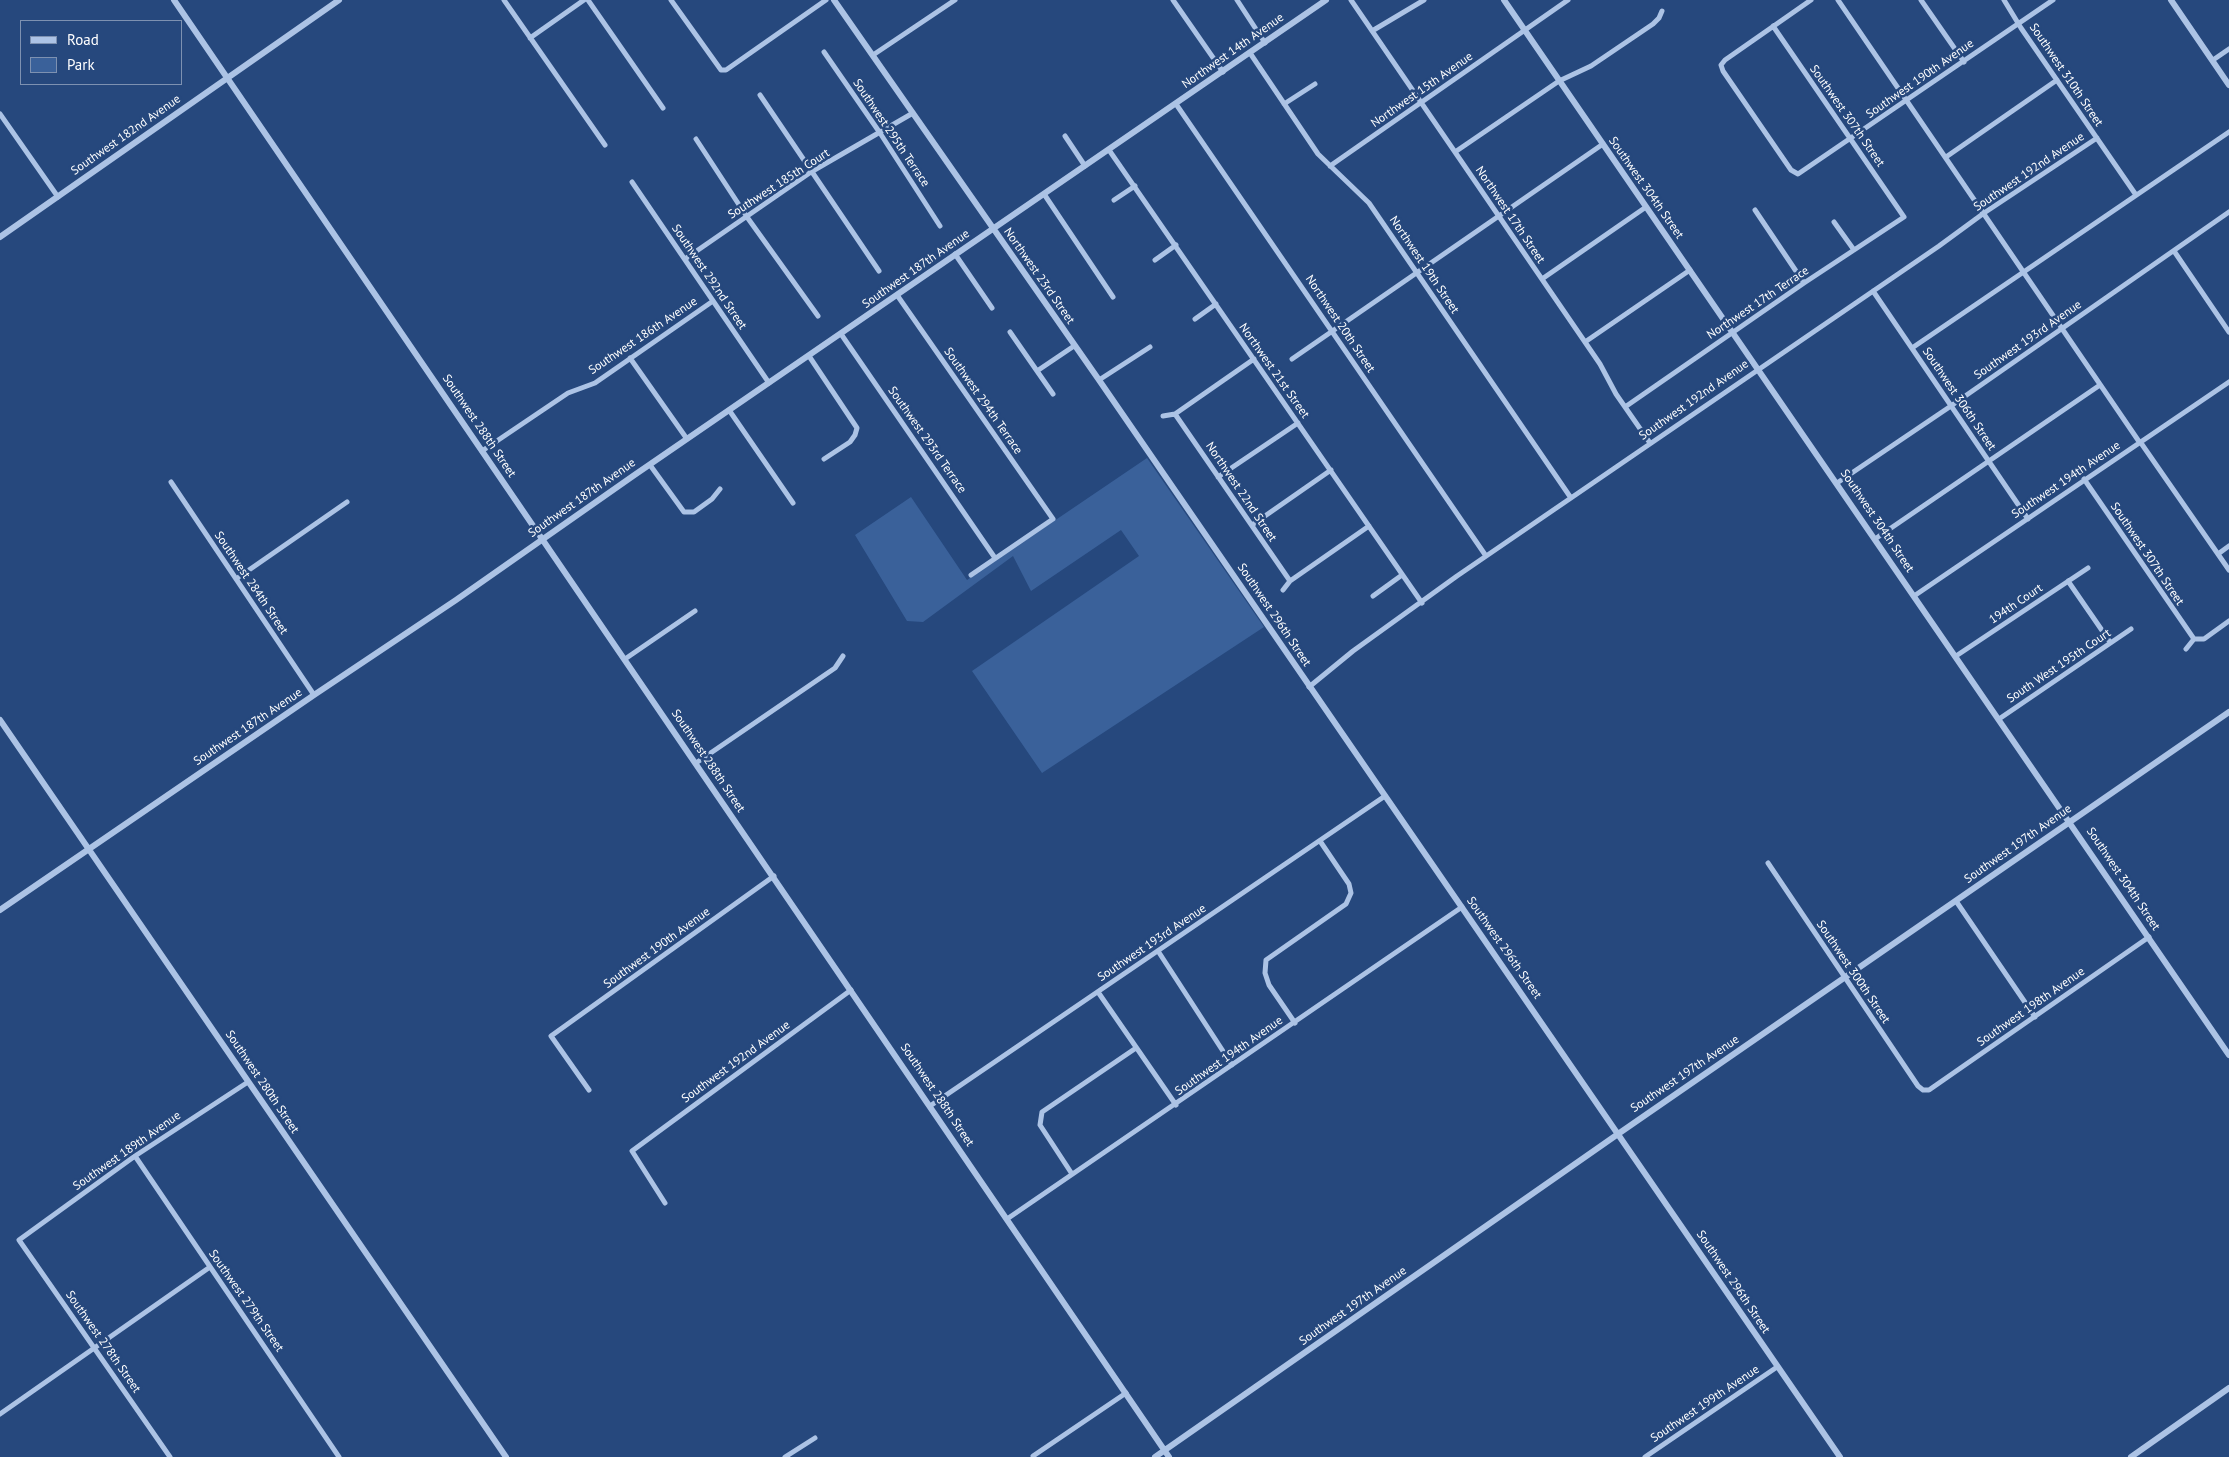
<!DOCTYPE html>
<html>
<head>
<meta charset="utf-8">
<style>
	body { margin:0 }
	#map { position:relative; width:2229px; height:1457px; overflow:hidden; background:#26487d; font-family:"PT Sans",sans-serif }
	canvas { display:block }
	.legend { position:absolute; left:20px; top:20px; width:162px; height:65px; box-sizing:border-box; background:#26487d; border:1px solid #7d91b1; margin:0; padding:6px 9px; list-style:none; font-size:15px; color:#fff }
	.legend li { display:flex; align-items:center; gap:10px; height:25px }
	.legend b { width:25px; border:1px solid #7d91b1 }
</style>
</head>
<body>
<div id="map">
<canvas width="2229" height="1457"></canvas>
<ul class="legend">
<li><b style="height:6px;background:#acc3e5"></b>Road</li>
<li><b style="height:14px;background:#3a619a"></b>Park</li>
</ul>
</div>
<script>
const ctx = document.querySelector('canvas').getContext('2d');
ctx.lineJoin = 'round';
function paint(path, color) { ctx.fillStyle = color; ctx.fill(path, 'evenodd'); }
const toPath = rows => new Path2D(rows.map(r => 'M' + r).join(''));
function trace(path, color, width, dash) { ctx.strokeStyle = color; ctx.lineWidth = width; ctx.lineCap = dash ? 'butt' : 'round'; ctx.setLineDash(dash || []); ctx.stroke(path); }
function drawText(font, color, halo, rows, align = 'center') {
  ctx.font = font + ' "PT Sans",sans-serif'; ctx.lineWidth = 5; ctx.setLineDash([]); ctx.textBaseline = 'middle'; ctx.strokeStyle = halo; ctx.fillStyle = color; for (const [text, x, y, turn = 0] of rows) {
    ctx.save(); ctx.translate(x, y); ctx.rotate((+turn || 0) * Math.PI / 180); ctx.textAlign = isNaN(turn) ? turn : align; if (halo) ctx.strokeText(text, 0, 0); ctx.fillText(text, 0, 0); ctx.restore();
  }
}
paint(toPath([
	[1147,458,1264,627,1042,773,972,671,1139,556,1121,530,1031,591,1013,556,923,622,907,621,855,535,911,497,967,580]
]), '#3a619a');
trace(toPath([
	[504,0,605,145],
	[588,0,663,108],
	[671,0,721,70,726,70,826,0],
	[1173,0,1223,72],
	[1237,0,1265,43],
	[1351,0,1600,364,1616,394,1650,443],
	[1811,0,1725,60,1721,65,1723,71,1791,170,1798,174,2053,0],
	[1838,0,2140,443],
	[1921,0,1964,62],
	[2004,0,2021,28,2136,195],
	[1372,31,1424,0],
	[530,38,584,0],
	[824,52,880,133,940,226],
	[1250,53,1318,154,1369,203,1571,498],
	[873,55,955,0],
	[2213,60,2229,49],
	[760,95,879,271],
	[1176,104,1486,556],
	[1284,104,1315,84],
	[0,114,58,197],
	[1065,136,1085,166],
	[696,139,747,217,818,316],
	[1109,150,1422,603],
	[1455,152,1559,81,1591,66,1653,24,1659,18,1662,11],
	[1946,157,2057,80],
	[1330,166,1568,0],
	[632,182,769,383],
	[1044,194,1113,297],
	[1114,200,1135,186],
	[1755,210,1804,283],
	[1834,222,1854,250],
	[2174,251,2229,332],
	[955,254,992,308],
	[685,259,811,172,913,113],
	[1155,260,1176,245],
	[1542,279,1646,207],
	[1873,291,2028,519],
	[897,295,1053,519,971,575],
	[1195,319,1216,304],
	[1010,332,1037,371,1074,346],
	[841,334,995,558],
	[1585,342,1690,270],
	[1912,348,2229,132],
	[809,356,857,428,855,435,850,442,824,459],
	[630,358,687,439],
	[1292,359,1603,144],
	[1037,371,1053,394],
	[1099,380,1150,347],
	[1625,407,1804,283,1904,217,1773,26],
	[729,410,793,503],
	[1175,414,1290,581],
	[1163,416,1175,414,1254,359],
	[2141,443,2229,570],
	[482,451,568,393,595,383,713,301],
	[650,465,684,512,694,512,712,499,720,489],
	[1218,477,1298,423],
	[2084,479,2194,639],
	[171,482,314,695],
	[1837,483,1948,408,2229,212],
	[1252,525,1331,470],
	[1875,539,2100,385],
	[2218,554,2229,546],
	[236,579,347,502],
	[2068,581,2110,642],
	[1283,590,1290,581,1369,526],
	[1373,596,1402,575],
	[1914,596,2229,382],
	[2194,639,2204,639,2229,621],
	[2186,649,2194,639],
	[1956,656,2088,568],
	[625,659,695,611],
	[1309,687,1353,651,1457,576,1939,246,1984,213,2097,138],
	[1999,719,2131,629],
	[696,763,835,668,843,656],
	[1768,863,1918,1086,1923,1090,1929,1090,2149,937],
	[1956,901,2035,1017],
	[1158,951,1232,1065],
	[1098,992,1176,1105],
	[1295,1023,1269,985,1265,973,1266,960,1346,904,1351,893,1349,884,1320,841],
	[589,1090,551,1036,774,876],
	[930,1106,1385,796],
	[135,1156,339,1457],
	[1072,1174,1040,1125,1042,1112,1136,1048],
	[665,1203,632,1151,851,990],
	[1007,1219,1462,907],
	[0,1414,210,1267],
	[1033,1456,1126,1393],
	[170,1457,19,1240,135,1156,248,1082],
	[785,1457,815,1438],
	[1645,1457,1777,1367]
]), '#acc3e5', 5);
trace(toPath([
	[174,0,1169,1457],
	[834,0,1099,380,1840,1457],
	[1504,0,2229,1055],
	[2171,0,2229,85],
	[0,237,339,0],
	[0,720,506,1457],
	[0,910,314,695,456,600,633,476,1326,0],
	[1155,1457,1618,1134,2229,712],
	[2131,1457,2229,1388]
]), '#acc3e5', 6);
drawText('12px', '#fff', '#26487d', [
	["Northwest 14th Avenue",1233,51,-35],
	["Southwest 310th Street",2066,75,56],
	["Southwest 190th Avenue",1920,79,-35],
	["Northwest 15th Avenue",1422,90,-35],
	["Southwest 307th Street",1847,116,55],
	["Southwest 295th Terrace",891,133,56],
	["Southwest 182nd Avenue",126,135,-35],
	["Southwest 192nd Avenue",2029,172,-34],
	["Southwest 185th Court",779,184,-33],
	["Southwest 304th Street",1646,188,55],
	["Northwest 17th Street",1510,215,56],
	["Northwest 19th Street",1424,265,56],
	["Southwest 187th Avenue",916,269,-35],
	["Northwest 23rd Street",1039,276,55],
	["Southwest 292nd Street",709,277,56],
	["Northwest 17th Terrace",1758,303,-34],
	["Northwest 20th Street",1340,324,56],
	["Southwest 186th Avenue",643,336,-34],
	["Southwest 193rd Avenue",2028,340,-35],
	["Northwest 21st Street",1274,371,55],
	["Southwest 306th Street",1959,399,56],
	["Southwest 192nd Avenue",1694,400,-35],
	["Southwest 294th Terrace",983,401,55],
	["Southwest 288th Street",479,426,56],
	["Southwest 293rd Terrace",927,440,55],
	["Southwest 194th Avenue",2066,480,-34],
	["Northwest 22nd Street",1241,492,56],
	["Southwest 187th Avenue",582,498,-35],
	["Southwest 304th Street",1877,521,56],
	["Southwest 307th Street",2147,554,56],
	["Southwest 284th Street",251,583,56],
	["194th Court",2016,604,-34],
	["Southwest 296th Street",1274,615,56],
	["South West 195th Court",2059,666,-34],
	["Southwest 187th Avenue",248,727,-34],
	["Southwest 288th Street",708,761,56],
	["Southwest 197th Avenue",2018,844,-35],
	["Southwest 304th Street",2123,879,56],
	["Southwest 193rd Avenue",1152,943,-34],
	["Southwest 190th Avenue",657,948,-36],
	["Southwest 296th Street",1504,948,55],
	["Southwest 300th Street",1853,972,56],
	["Southwest 198th Avenue",2031,1007,-35],
	["Southwest 194th Avenue",1229,1056,-35],
	["Southwest 192nd Avenue",736,1062,-36],
	["Southwest 197th Avenue",1685,1074,-34],
	["Southwest 280th Street",262,1082,56],
	["Southwest 288th Street",937,1095,56],
	["Southwest 189th Avenue",127,1151,-35],
	["Southwest 296th Street",1733,1282,56],
	["Southwest 279th Street",246,1301,55],
	["Southwest 197th Avenue",1353,1306,-35],
	["Southwest 278th Street",103,1342,55],
	["Southwest 199th Avenue",1705,1404,-34]
]);
</script>
</body>
</html>
